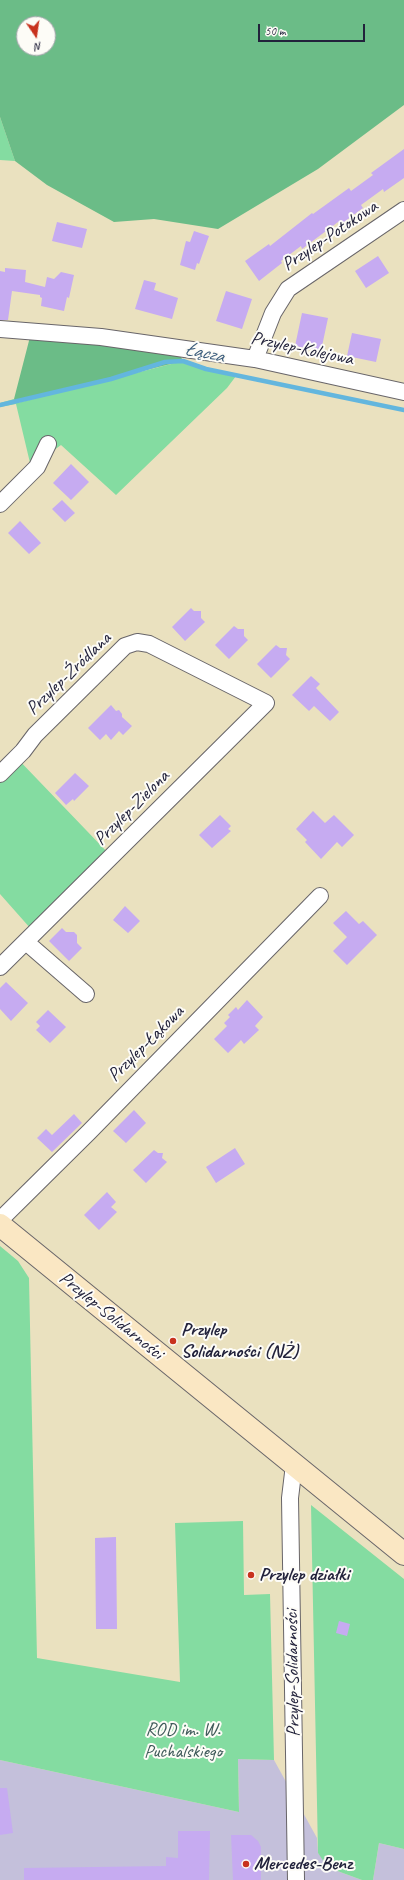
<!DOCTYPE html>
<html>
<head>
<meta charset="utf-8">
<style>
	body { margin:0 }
	#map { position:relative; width:404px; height:1880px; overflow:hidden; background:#eae1bf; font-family:Caveat,sans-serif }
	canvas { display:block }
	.north { position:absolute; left:16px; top:16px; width:40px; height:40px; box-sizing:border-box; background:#fdfcf7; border:1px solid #a5a5ac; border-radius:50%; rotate:167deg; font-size:11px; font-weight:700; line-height:16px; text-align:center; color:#22223b }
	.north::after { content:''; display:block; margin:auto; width:14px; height:18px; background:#c8321e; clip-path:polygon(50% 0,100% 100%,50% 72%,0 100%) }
	.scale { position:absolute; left:258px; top:24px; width:107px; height:18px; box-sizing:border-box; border:2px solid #22223b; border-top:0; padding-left:5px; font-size:12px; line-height:14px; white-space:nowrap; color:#22223b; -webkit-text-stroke:3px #fdfcf7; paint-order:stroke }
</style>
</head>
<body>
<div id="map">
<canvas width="404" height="1880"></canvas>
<div class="north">N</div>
<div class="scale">50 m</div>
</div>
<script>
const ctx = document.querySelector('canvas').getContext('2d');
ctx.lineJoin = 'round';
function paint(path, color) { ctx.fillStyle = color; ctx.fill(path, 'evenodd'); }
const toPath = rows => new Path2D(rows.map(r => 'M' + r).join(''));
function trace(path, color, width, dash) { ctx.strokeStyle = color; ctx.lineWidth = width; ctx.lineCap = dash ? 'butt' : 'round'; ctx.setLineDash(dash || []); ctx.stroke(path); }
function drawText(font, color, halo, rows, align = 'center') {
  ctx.font = font + ' Caveat,sans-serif'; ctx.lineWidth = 4; ctx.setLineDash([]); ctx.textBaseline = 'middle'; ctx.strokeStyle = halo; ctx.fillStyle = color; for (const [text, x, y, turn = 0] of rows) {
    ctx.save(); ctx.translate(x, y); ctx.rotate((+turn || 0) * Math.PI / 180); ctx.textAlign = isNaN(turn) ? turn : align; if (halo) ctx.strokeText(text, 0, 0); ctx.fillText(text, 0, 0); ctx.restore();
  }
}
paint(toPath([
	[238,1759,274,1760,317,1838,318,1853,332,1869,362,1880,0,1880,0,1760,239,1812],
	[379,1843,404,1849,404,1880,373,1880]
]), '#c4c0db');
paint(toPath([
	[0,117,15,161,0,160],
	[183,361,236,376,227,388,116,495,61,445,31,467,16,404,0,407,0,403,14,399,17,403],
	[14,755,110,855,31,929,0,894,0,770],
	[0,1246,18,1261,29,1278,37,1658,180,1682,175,1523,243,1521,244,1595,270,1594,274,1760,238,1759,239,1812,0,1760],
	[311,1505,404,1579,404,1849,379,1843,373,1880,362,1880,332,1869,324,1862,318,1853]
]), '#84dca1');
paint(toPath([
	[0,0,404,0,404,105,318,169,218,229,154,219,114,222,47,185,15,161,0,117],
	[24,24,48,24,48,48,24,48],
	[31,333,178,351,183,361,26,399,16,403,14,399]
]), '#6bbc87');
trace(toPath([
	[0,405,111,379,165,362,183,361,206,369,404,410]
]), '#63b6de', 4.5);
paint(toPath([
	[404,149,404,178,384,192,383,189,361,205,363,208,340,225,338,222,302,249,301,246,281,261,282,263,259,281,245,261,269,244,270,246,312,213,313,214,349,188,351,191,373,175,371,173],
	[57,222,87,229,82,248,52,241],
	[194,231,209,236,199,264,197,263,195,270,180,265,186,241,190,242],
	[378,256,389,273,366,288,355,271],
	[5,268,26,270,25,282,45,287,47,277,54,279,61,272,74,275,69,298,67,297,64,311,41,306,42,298,40,297,40,295,12,291,8,320,0,320,0,271,5,272],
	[144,280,156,283,154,290,178,298,172,319,135,309],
	[226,291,252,299,242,329,216,321],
	[302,313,328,318,321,351,295,346],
	[352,333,381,339,376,362,347,356],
	[71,464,89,482,71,500,53,483],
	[62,500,75,513,65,522,52,509],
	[20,521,41,543,29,554,8,533],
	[191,608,194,611,201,611,201,618,205,622,185,641,172,627],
	[234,626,238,629,244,629,244,636,248,640,229,659,215,645],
	[276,645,280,648,287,648,286,655,290,659,271,678,257,664],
	[311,676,320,684,316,688,339,712,330,721,314,706,309,711,292,695],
	[111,705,116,711,119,710,122,714,122,717,132,726,123,735,119,731,111,740,106,734,100,740,88,728],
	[75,773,89,786,74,801,73,799,66,805,55,793],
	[313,811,325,823,334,815,354,835,342,847,337,842,321,859,305,842,307,840,296,829],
	[220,815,231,826,228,829,231,831,212,848,199,835],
	[125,906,140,921,128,933,113,920],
	[346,911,359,924,363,921,377,935,347,965,333,951,347,937,333,923],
	[62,928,66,932,74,932,77,935,77,943,82,948,69,961,49,941],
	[6,982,28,1003,11,1021,0,1009,0,988],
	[247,1000,263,1017,255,1026,259,1030,244,1044,241,1040,228,1053,214,1039,227,1026,224,1023,230,1017,228,1015,236,1007,238,1010],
	[48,1010,66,1027,50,1043,36,1030,40,1026,36,1022],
	[134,1110,146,1123,126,1143,113,1131],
	[74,1114,82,1123,52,1152,37,1138,46,1129,52,1135],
	[235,1148,245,1164,216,1183,206,1167],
	[154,1150,158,1153,163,1153,162,1158,167,1162,146,1183,133,1170],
	[107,1192,116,1202,111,1207,117,1212,99,1230,84,1215],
	[116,1537,117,1629,96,1629,95,1538],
	[339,1621,350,1624,347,1636,336,1633],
	[0,1788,7,1788,13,1833,0,1835],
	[178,1831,210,1831,209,1880,24,1880,24,1868,166,1866,166,1857,178,1858],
	[231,1835,251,1835,258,1841,261,1847,261,1880,233,1880]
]), '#c6abf1');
const minor = toPath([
	[0,329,101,337,255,359,404,392],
	[255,359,273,313,288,289,404,210],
	[0,504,37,467,48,444],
	[0,774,23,751,35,735,125,646,137,642,149,644,266,703,0,967],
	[26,942,86,994],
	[0,1220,89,1132,320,896],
	[296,1880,290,1498,293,1473,296,1466]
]);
const secondary = toPath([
	[0,1225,404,1554]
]);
trace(minor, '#686569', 18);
trace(secondary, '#686569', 24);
trace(minor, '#fff', 16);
trace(secondary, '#fae7c3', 22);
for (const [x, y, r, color] of [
	[173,1341,4,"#c8321e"],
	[251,1575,4,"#c8321e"],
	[246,1864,4,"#c8321e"]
]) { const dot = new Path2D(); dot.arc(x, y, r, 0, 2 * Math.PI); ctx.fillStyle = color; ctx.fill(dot); trace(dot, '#fdfcf7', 1.5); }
drawText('19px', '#22223b', '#fdfcf7', [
	["Przylep-Potokowa",330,236,-34],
	["Przylep-Kolejowa",302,349,12],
	["Przylep-Źródlana",69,674,-44],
	["Przylep-Zielona",132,808,-45],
	["Przylep-Łąkowa",146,1044,-45],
	["Przylep-Solidarności",111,1316,39],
	["Przylep-Solidarności",293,1673,-91]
]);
drawText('bold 19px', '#22223b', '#fdfcf7', [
	["Przylep",181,1330],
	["Solidarności (NŻ)",181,1352],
	["Przylep działki",259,1575],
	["Mercedes-Benz",254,1864]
], 'left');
drawText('19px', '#3f5a5a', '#fdfcf7', [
	["ROD im. W.",183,1730],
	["Puchalskiego",183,1752]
]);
drawText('italic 20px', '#3c5d7c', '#fdfcf7', [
	["Łącza",204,353,12]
]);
</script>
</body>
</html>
